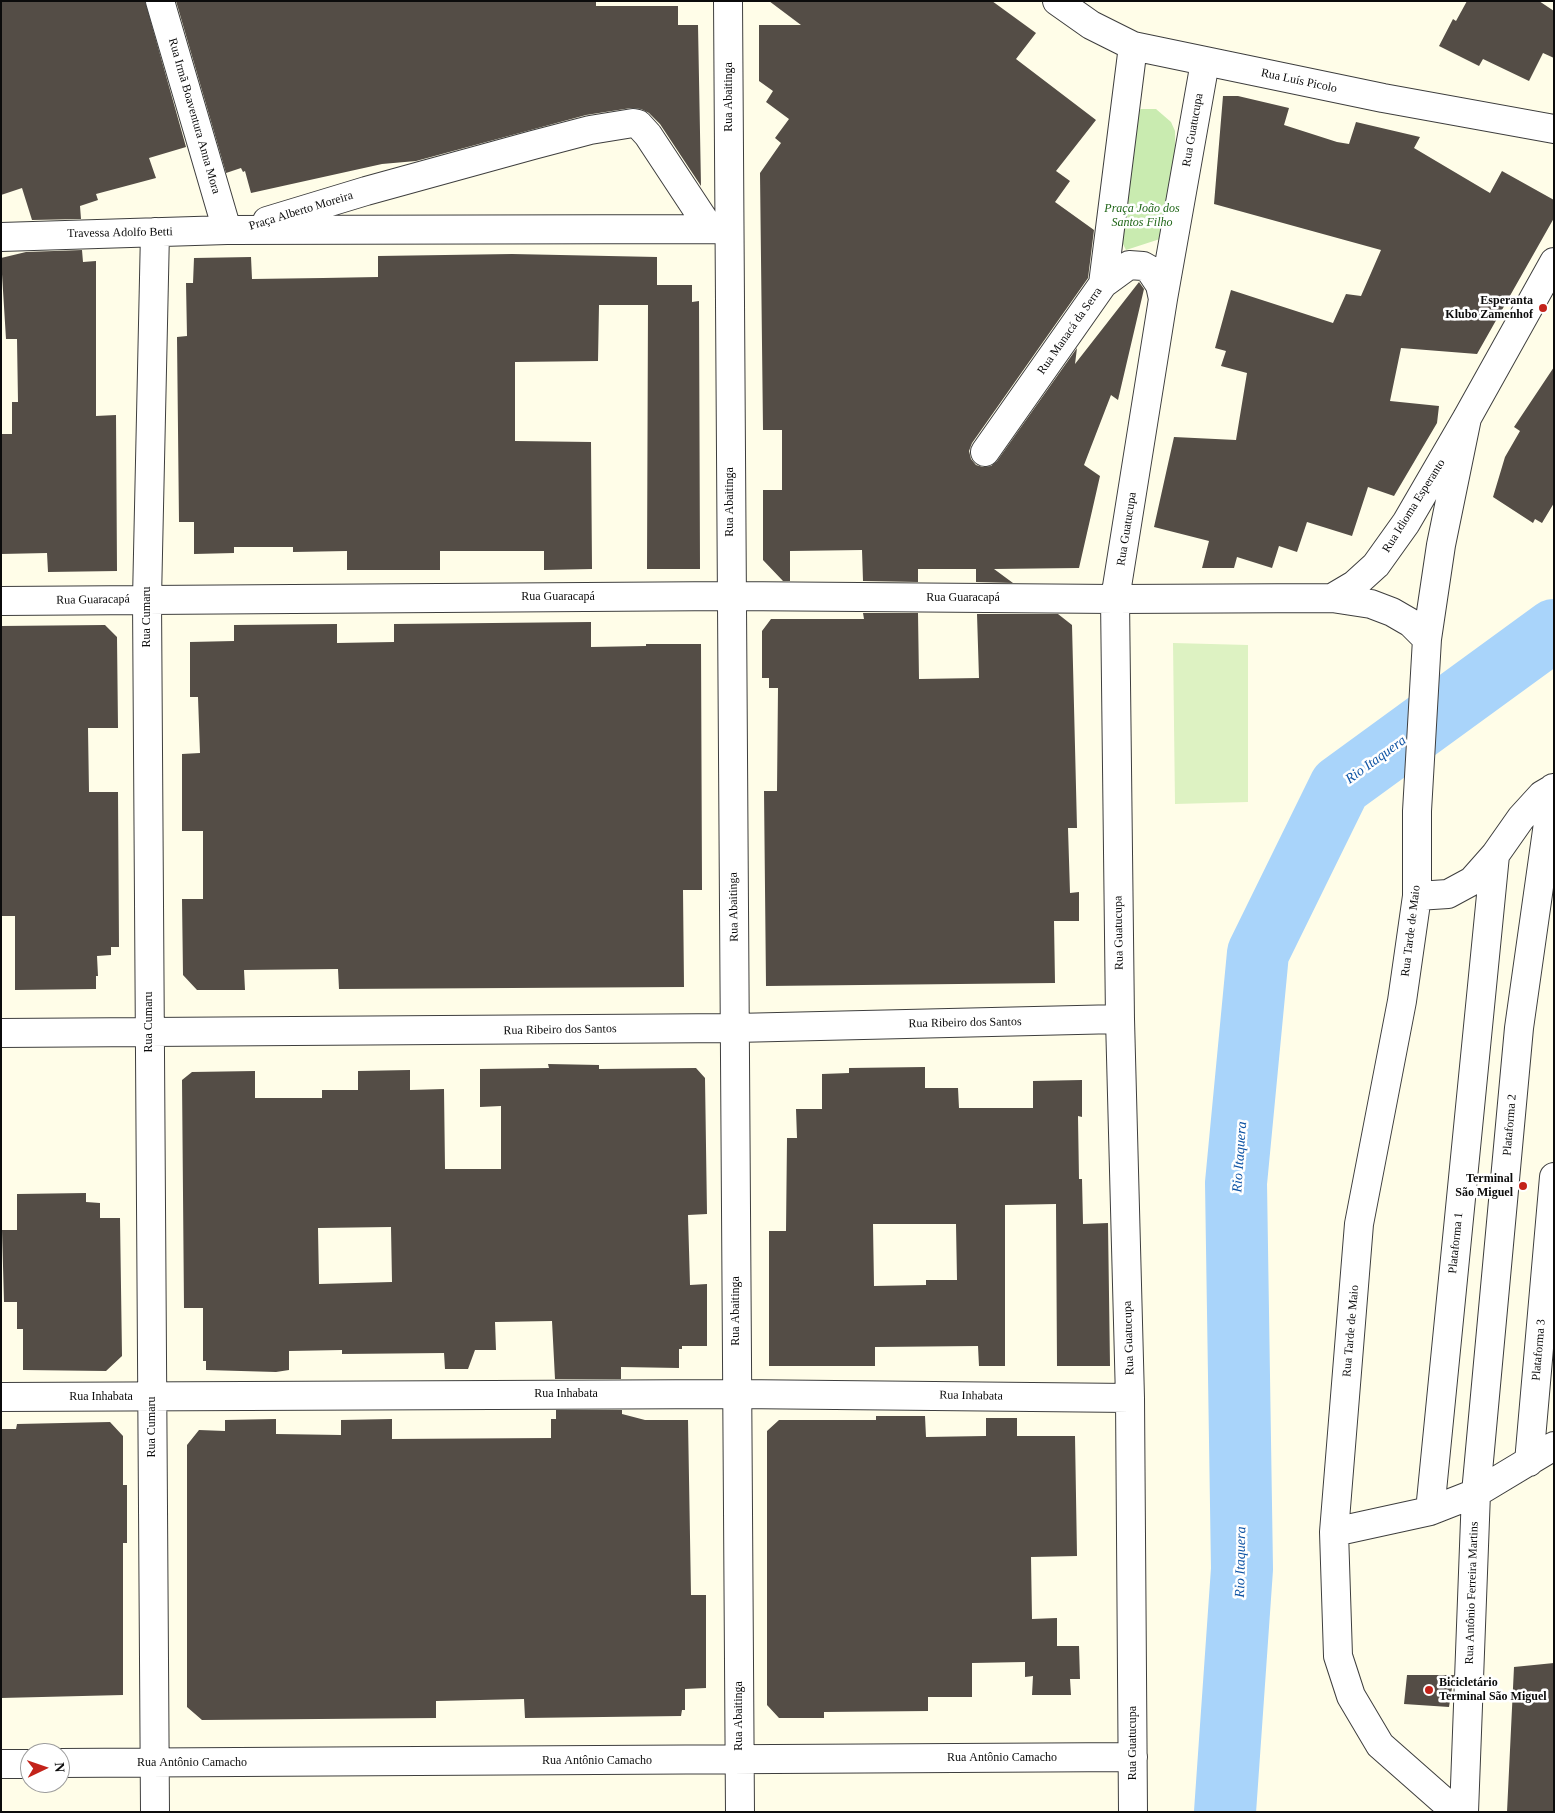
<!DOCTYPE html>
<html>
<head>
<meta charset="utf-8">
<style>
	body { margin:0 }
	#map { position:relative; width:1555px; height:1813px; overflow:hidden; background:#fffde8; font-family:"Times New Roman",serif }
	canvas { display:block }
	.frame { position:absolute; inset:0; border:2px solid #0b0b0b; pointer-events:none }
	.north { position:absolute; left:20px; top:1743px; width:50px; height:50px; box-sizing:border-box; background:#fff; border:1px solid #9d9d9d; border-radius:50%; rotate:87deg; font-size:14px; font-weight:700; line-height:20px; text-align:center; color:#0b0b0b }
	.north::after { content:''; display:block; margin:auto; width:18px; height:22px; background:#c3231a; clip-path:polygon(50% 0,100% 100%,50% 72%,0 100%) }
</style>
</head>
<body>
<div id="map">
<canvas width="1555" height="1813"></canvas>
<div class="frame"></div>
<div class="north">N</div>
</div>
<script>
const ctx = document.querySelector('canvas').getContext('2d');
ctx.lineJoin = 'round';
function paint(path, color) { ctx.fillStyle = color; ctx.fill(path, 'evenodd'); }
const toPath = rows => new Path2D(rows.map(r => 'M' + r).join(''));
function trace(path, color, width, dash) { ctx.strokeStyle = color; ctx.lineWidth = width; ctx.lineCap = dash ? 'butt' : 'round'; ctx.setLineDash(dash || []); ctx.stroke(path); }
function drawText(font, color, halo, rows, align = 'center') {
  ctx.font = font + ' "Times New Roman",serif'; ctx.lineWidth = 5; ctx.setLineDash([]); ctx.textBaseline = 'middle'; ctx.strokeStyle = halo; ctx.fillStyle = color; for (const [text, x, y, turn = 0] of rows) {
    ctx.save(); ctx.translate(x, y); ctx.rotate((+turn || 0) * Math.PI / 180); ctx.textAlign = isNaN(turn) ? turn : align; if (halo) ctx.strokeText(text, 0, 0); ctx.fillText(text, 0, 0); ctx.restore();
  }
}
paint(toPath([
	[1141,109,1156,109,1171,122,1175,131,1176,176,1163,238,1126,250,1120,238,1131,117]
]), '#c9ebb0');
paint(toPath([
	[1173,643,1248,645,1248,802,1175,804]
]), '#ddf2c2');
trace(toPath([
	[1225,1812,1242,1569,1236,1183,1258,953,1340,786,1554,630]
]), '#a9d4fa', 62);
paint(toPath([
	[1,1,145,1,186,147,149,158,156,178,96,194,98,200,80,206,81,219,32,220,22,188,1,195],
	[176,1,596,1,596,6,678,6,678,25,698,25,701,186,660,124,649,113,641,109,631,108,586,115,416,161,382,164,251,193,245,171,243,172,241,168,226,173],
	[769,1,992,1,1036,33,1016,59,1096,120,1056,171,1070,181,1055,202,1094,230,1088,278,972,443,969,451,971,459,976,465,983,467,991,466,997,461,1077,348,1075,364,1139,282,1144,289,1118,400,1111,395,1084,465,1100,476,1079,568,994,569,1013,583,976,582,976,569,918,569,918,582,863,581,862,550,790,551,790,581,783,581,763,560,763,490,782,490,782,430,763,430,760,173,781,143,775,138,789,119,766,102,773,91,759,81,759,25,801,25],
	[1467,1,1539,1,1554,11,1554,58,1543,53,1529,81,1483,59,1479,66,1439,46,1453,19,1456,21],
	[1223,96,1238,96,1289,108,1284,125,1337,142,1349,144,1356,122,1420,137,1414,148,1490,193,1502,171,1554,200,1554,218,1477,354,1401,348,1390,401,1439,406,1437,423,1394,496,1368,487,1352,536,1307,522,1297,552,1279,546,1272,568,1237,557,1234,568,1202,568,1209,541,1154,527,1174,437,1236,440,1247,373,1221,366,1226,351,1215,348,1231,290,1333,323,1346,294,1361,296,1381,250,1214,204],
	[82,250,83,262,96,261,96,416,116,415,117,571,48,572,47,553,1,554,1,434,12,434,12,402,18,402,17,339,6,339,1,258,26,252],
	[512,254,657,257,657,285,692,285,692,302,699,301,700,569,647,569,648,305,599,305,598,361,515,362,515,441,591,442,592,569,544,570,544,551,440,551,440,570,347,570,347,551,293,552,293,547,234,547,234,553,194,554,194,522,179,522,177,337,187,336,186,283,193,283,194,258,251,257,252,279,323,278,378,277,378,256],
	[1554,367,1554,503,1542,523,1535,519,1533,523,1493,497,1505,457,1520,431,1514,427],
	[863,613,918,613,919,679,979,678,977,614,1058,614,1072,625,1077,828,1068,828,1070,893,1079,892,1079,921,1054,921,1055,983,766,986,764,791,777,791,778,688,769,688,769,678,762,678,762,631,771,619,864,619],
	[591,622,591,647,646,646,646,644,701,644,702,890,683,890,684,987,339,989,338,969,244,970,245,990,197,990,183,975,182,899,203,899,203,831,182,831,182,754,200,753,198,697,190,697,190,642,234,641,234,625,337,624,337,643,394,642,394,624],
	[105,625,117,637,118,728,88,728,89,792,118,792,119,947,111,947,111,955,97,956,98,976,96,976,96,989,15,990,15,916,1,916,1,626],
	[548,1064,599,1065,599,1069,696,1068,705,1078,707,1214,688,1215,690,1285,707,1284,707,1346,682,1346,682,1349,679,1349,679,1368,621,1367,621,1379,555,1379,552,1321,495,1322,496,1350,475,1350,468,1369,445,1369,444,1353,342,1354,342,1350,289,1351,289,1370,276,1372,206,1370,206,1361,203,1361,203,1308,184,1308,182,1080,192,1072,255,1071,255,1098,322,1098,322,1090,358,1090,358,1071,410,1070,410,1090,444,1089,445,1169,501,1169,501,1106,480,1107,480,1069,549,1068],
	[391,1227,392,1282,319,1284,318,1228],
	[925,1067,925,1088,958,1088,959,1108,1033,1108,1033,1081,1082,1080,1082,1117,1078,1116,1079,1179,1082,1179,1083,1224,1108,1223,1110,1366,1057,1366,1056,1204,1005,1205,1005,1366,979,1366,978,1346,875,1347,875,1366,769,1366,769,1231,786,1231,787,1138,797,1138,796,1109,822,1109,822,1074,849,1073,849,1068],
	[873,1224,956,1224,957,1280,926,1280,926,1285,874,1286],
	[86,1193,86,1202,100,1203,100,1218,120,1218,122,1356,106,1371,23,1370,23,1329,17,1329,17,1302,4,1302,2,1230,17,1230,17,1194],
	[556,1410,622,1410,622,1414,645,1420,688,1420,691,1595,706,1595,706,1688,685,1689,685,1710,682,1710,681,1716,525,1718,524,1699,436,1701,436,1718,202,1720,187,1707,187,1445,199,1430,225,1431,225,1420,276,1419,276,1434,341,1435,341,1420,392,1419,392,1439,551,1438,551,1419,556,1419],
	[876,1416,925,1416,926,1437,986,1436,986,1418,1017,1418,1017,1436,1075,1436,1077,1556,1031,1557,1032,1619,1057,1618,1057,1646,1079,1646,1080,1679,1070,1679,1071,1695,1032,1695,1033,1676,1025,1677,1025,1662,972,1663,972,1697,928,1697,928,1711,824,1712,824,1718,779,1718,767,1705,767,1431,779,1420,876,1420],
	[110,1422,123,1436,123,1485,127,1485,127,1543,123,1543,123,1695,1,1698,1,1429,16,1429,17,1424],
	[1554,1663,1554,1812,1507,1812,1514,1667],
	[1407,1675,1454,1675,1449,1707,1404,1704]
]), '#544d46');
const minor = toPath([
	[160,1,227,230],
	[728,1,740,1812],
	[1057,1,1091,25,1133,46,1383,98,1554,129],
	[267,221,366,191,533,145,590,130,633,123,638,124,648,135,710,229],
	[1,237,227,230,729,229],
	[1103,284,1129,265,1143,266,1150,270,1160,285,1163,299],
	[985,452,1103,284,1133,46],
	[1332,598,1354,585,1376,565,1406,523,1467,418,1554,262],
	[1,601,731,596,1115,599,1332,598,1371,604,1392,612,1411,623,1427,639],
	[1417,896,1448,894,1472,881,1495,855,1521,818,1542,795,1554,788],
	[1,1033,735,1028,1120,1019],
	[1,1397,737,1394,1130,1398],
	[1529,1462,1554,1177],
	[1430,1511,1495,855],
	[1334,1532,1430,1511,1476,1493,1554,1446],
	[60,1763,1133,1757],
	[1,1764,30,1764],
	[155,1812,147,599,155,232],
	[1133,1812,1130,1398,1120,1019,1115,599,1163,299,1205,62],
	[1456,1812,1380,1745,1351,1696,1338,1656,1334,1532,1359,1224,1402,1001,1417,896,1417,811,1427,639,1441,545,1467,418],
	[1464,1812,1476,1493,1519,1028,1553,788]
]);
trace(minor, '#3e3e3e', 30);
trace(minor, '#fff', 28);
for (const [x, y, r, color] of [
	[1543,308,5,"#c3231a"],
	[1523,1186,5,"#c3231a"],
	[1429,1690,5,"#c3231a"]
]) { const dot = new Path2D(); dot.arc(x, y, r, 0, 2 * Math.PI); ctx.fillStyle = color; ctx.fill(dot); trace(dot, '#fff', 2); }
drawText('12px', '#0b0b0b', '#fff', [
	["Rua Luís Picolo",1299,81,12],
	["Rua Abaitinga",729,97,-90],
	["Rua Irmã Boaventura Anna Mora",194,116,74],
	["Rua Guatucupa",1193,130,-80],
	["Praça Alberto Moreira",301,211,-17],
	["Travessa Adolfo Betti",120,233,-1],
	["Rua Manacá da Serra",1070,331,-55],
	["Rua Abaitinga",730,502,-90],
	["Rua Idioma Esperanto",1414,506,-58],
	["Rua Guatucupa",1127,529,-81],
	["Rua Guaracapá",558,597],
	["Rua Guaracapá",963,598],
	["Rua Guaracapá",93,600,-1],
	["Rua Cumaru",147,617,-90],
	["Rua Abaitinga",734,907,-91],
	["Rua Tarde de Maio",1411,931,-83],
	["Rua Guatucupa",1119,933,-91],
	["Rua Cumaru",149,1022,-90],
	["Rua Ribeiro dos Santos",965,1023,-1],
	["Rua Ribeiro dos Santos",560,1030,-1],
	["Plataforma 2",1510,1125,-85],
	["Plataforma 1",1456,1243,-84],
	["Rua Abaitinga",736,1311,-90],
	["Rua Tarde de Maio",1351,1331,-85],
	["Rua Guatucupa",1129,1338,-92],
	["Plataforma 3",1539,1350,-85],
	["Rua Inhabata",566,1394],
	["Rua Inhabata",971,1396,1],
	["Rua Inhabata",101,1397],
	["Rua Cumaru",152,1427,-90],
	["Rua Antônio Ferreira Martins",1472,1593,-88],
	["Rua Abaitinga",739,1716,-90],
	["Rua Guatucupa",1133,1743,-90],
	["Rua Antônio Camacho",1002,1758],
	["Rua Antônio Camacho",597,1761],
	["Rua Antônio Camacho",192,1763]
]);
drawText('italic 12px', '#206618', '#fff', [
	["Praça João dos",1142,209],
	["Santos Filho",1142,223]
]);
drawText('bold 12px', '#0b0b0b', '#fff', [
	["Esperanta",1533,301],
	["Klubo Zamenhof",1533,315],
	["Terminal",1513,1179],
	["São Miguel",1513,1193],
	["Bicicletário",1439,1683,"left"],
	["Terminal São Miguel",1439,1697,"left"]
], 'right');
drawText('italic 14px', '#0d53a4', '#fff', [
	["Rio Itaquera",1376,760,-36],
	["Rio Itaquera",1240,1157,-86],
	["Rio Itaquera",1241,1562,-89]
]);
</script>
</body>
</html>
